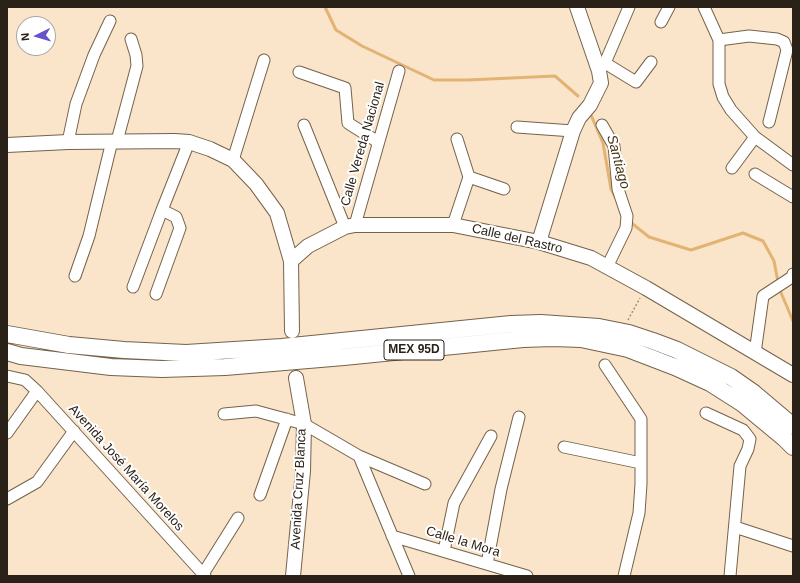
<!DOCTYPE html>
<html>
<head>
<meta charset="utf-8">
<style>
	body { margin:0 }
	#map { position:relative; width:800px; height:583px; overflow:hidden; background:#fae5ca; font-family:Arial,sans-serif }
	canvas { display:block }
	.frame { position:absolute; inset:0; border:8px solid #2a2218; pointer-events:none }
	.north { position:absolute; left:16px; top:16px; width:40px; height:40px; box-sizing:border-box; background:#fff; border:1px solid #aaa7a3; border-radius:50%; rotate:265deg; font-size:11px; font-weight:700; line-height:16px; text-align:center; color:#2a2218 }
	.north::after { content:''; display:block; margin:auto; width:14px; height:18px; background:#6554cd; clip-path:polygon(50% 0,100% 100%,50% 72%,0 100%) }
</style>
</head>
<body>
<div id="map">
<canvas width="800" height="583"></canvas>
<div class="frame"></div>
<div class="north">N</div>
</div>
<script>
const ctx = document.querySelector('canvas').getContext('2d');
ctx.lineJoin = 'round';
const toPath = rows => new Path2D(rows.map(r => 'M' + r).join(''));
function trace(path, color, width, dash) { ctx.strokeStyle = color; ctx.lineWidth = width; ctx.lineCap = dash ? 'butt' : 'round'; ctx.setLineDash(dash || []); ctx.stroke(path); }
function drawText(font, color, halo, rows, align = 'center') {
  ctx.font = font + ' Arial,sans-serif'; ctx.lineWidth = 4; ctx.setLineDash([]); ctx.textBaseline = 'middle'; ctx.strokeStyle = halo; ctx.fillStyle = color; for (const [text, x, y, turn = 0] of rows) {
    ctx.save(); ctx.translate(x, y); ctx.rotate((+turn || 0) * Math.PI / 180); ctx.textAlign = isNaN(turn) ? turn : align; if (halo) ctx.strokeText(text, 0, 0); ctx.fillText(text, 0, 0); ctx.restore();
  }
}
trace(toPath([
	[325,7,336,30,362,46,434,80,468,80,555,76,578,96],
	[591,115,603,143,611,189,615,197],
	[629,221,649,237,691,250,743,233,763,241,774,261,778,282],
	[779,288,793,321]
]), '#e2b372', 3);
const minor = toPath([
	[704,7,719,40,719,84,723,97,731,110,755,137,793,165],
	[661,22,669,7],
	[719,40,749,36,777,39,784,42,787,50,769,122],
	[605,63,636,82,651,62],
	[599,71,605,63,629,7],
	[299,72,345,88,348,123,378,142],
	[304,125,345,227],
	[602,125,614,146,618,189,627,216,626,228,607,267],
	[517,127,573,131],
	[457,139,469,177],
	[117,141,137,66,136,55,131,39],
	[68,142,76,104,94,55,110,21],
	[233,160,264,60],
	[732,168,755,137],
	[755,174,793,197],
	[355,225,399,71],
	[453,225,469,177,504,189],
	[75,276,89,236,112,141],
	[133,287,162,210],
	[156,294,180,228,176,217,162,210,189,142],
	[755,353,763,296,792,277,793,274],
	[605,365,641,419,641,484,639,513,624,576],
	[7,376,25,380,37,391,205,576],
	[706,413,743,430,750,439,748,449,740,466,730,576],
	[224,414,256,411,304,424,359,456,409,576],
	[7,433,37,391],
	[564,447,641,463],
	[359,456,425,484],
	[260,495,287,419],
	[7,499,37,482,74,431],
	[735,527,793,546],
	[392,536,527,576],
	[444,551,454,503,491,436],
	[487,564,501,489,519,417],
	[203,574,238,518]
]);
const major = toPath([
	[7,145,68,142,175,141,189,142,210,149,233,160,256,184,277,213,291,261,292,331],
	[539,242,573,131,579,118,590,105,601,83,599,71,577,7],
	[291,261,308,246,345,227,355,225,453,225,539,242,591,258,646,288,793,375],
	[293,576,303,471,304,424,296,378]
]);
const highway = toPath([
	[7,334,69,345,124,350,186,353,282,347,511,324,541,323,599,327,629,333,653,341,677,350,731,377,754,393,793,426],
	[7,352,21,356,111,367,162,369,225,367,344,357,523,339,553,338,581,339,628,349,675,367,710,383,743,404,784,438,793,447]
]);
trace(minor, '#74624b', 13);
trace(major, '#74624b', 16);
trace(highway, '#74624b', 18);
trace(toPath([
	[628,320,640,298]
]), '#a0917d', 1.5, [2, 2]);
trace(minor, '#fff', 11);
trace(major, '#fff', 14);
trace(highway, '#fff', 16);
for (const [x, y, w] of [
	[414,350,60]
]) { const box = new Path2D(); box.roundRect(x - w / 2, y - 10, w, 20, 3); ctx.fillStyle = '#fff'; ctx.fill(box); trace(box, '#2a2218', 1); }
drawText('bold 12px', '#2a2218', null, [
	["MEX 95D",414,350]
]);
drawText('13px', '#2a2218', '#fff', [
	["Calle Vereda Nacional",363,144,-74],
	["Calle del Rastro",517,239,13],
	["Avenida José María Morelos",126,468,48],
	["Avenida Cruz Blanca",299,489,-87],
	["Calle la Mora",463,542,17]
]);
drawText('italic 14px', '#483417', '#fff', [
	["Santiago",618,162,75]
]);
</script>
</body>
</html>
